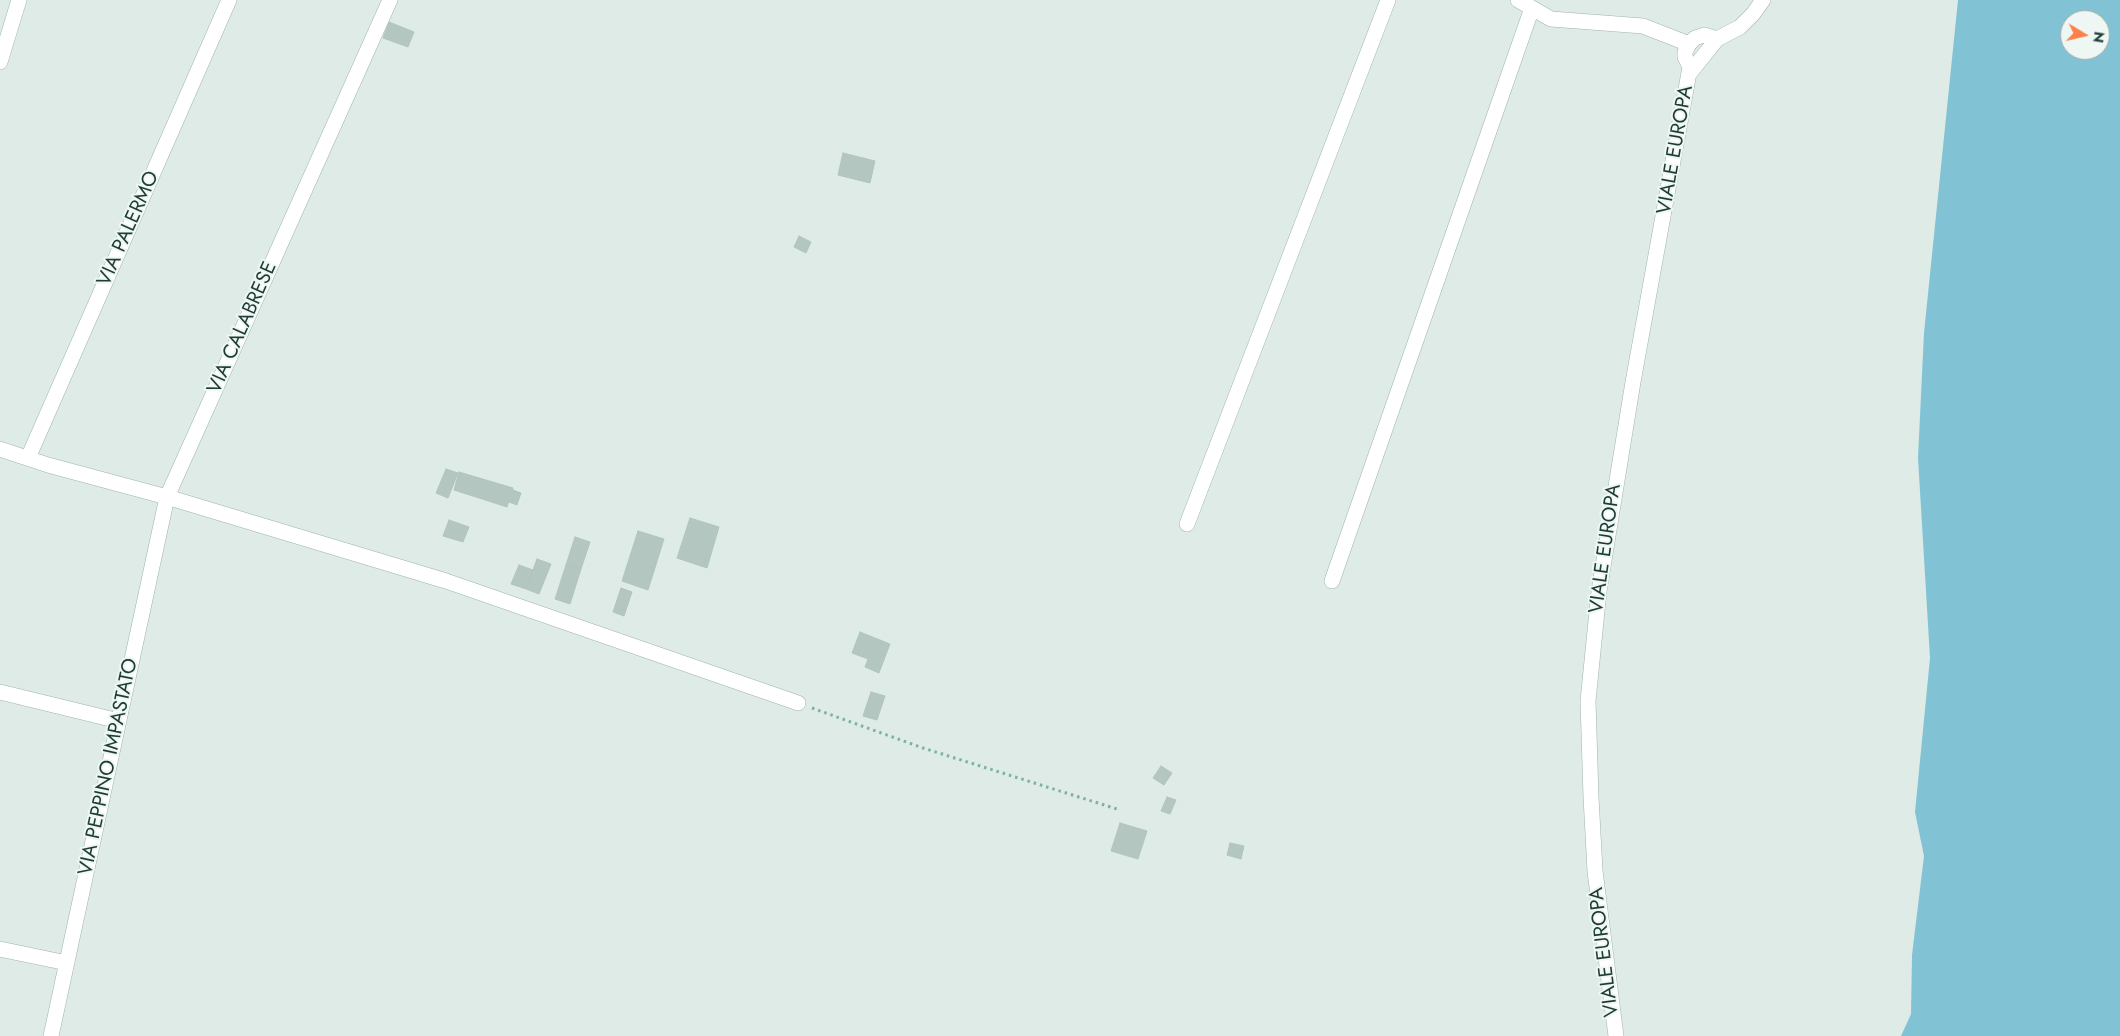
<!DOCTYPE html>
<html>
<head>
<meta charset="utf-8">
<style>
	body { margin:0 }
	#map { position:relative; width:2120px; height:1036px; overflow:hidden; background:#deebe6; font-family:Jost,sans-serif }
	canvas { display:block }
	.north { position:absolute; left:2060px; top:10px; width:50px; height:50px; box-sizing:border-box; background:#eef7f3; border:1px solid #9baca7; border-radius:50%; rotate:99deg; font-size:14px; font-weight:700; line-height:20px; text-align:center; color:#1e3b35 }
	.north::after { content:''; display:block; margin:auto; width:18px; height:22px; background:#fc814b; clip-path:polygon(50% 0,100% 100%,50% 72%,0 100%) }
</style>
</head>
<body>
<div id="map">
<canvas width="2120" height="1036"></canvas>
<div class="north">N</div>
</div>
<script>
const ctx = document.querySelector('canvas').getContext('2d');
ctx.lineJoin = 'round';
function paint(path, color) { ctx.fillStyle = color; ctx.fill(path, 'evenodd'); }
const toPath = rows => new Path2D(rows.map(r => 'M' + r).join(''));
function trace(path, color, width, dash) { ctx.strokeStyle = color; ctx.lineWidth = width; ctx.lineCap = dash ? 'butt' : 'round'; ctx.setLineDash(dash || []); ctx.stroke(path); }
function drawText(font, color, halo, rows, align = 'center') {
  ctx.font = font + ' Jost,sans-serif'; ctx.lineWidth = 4; ctx.setLineDash([]); ctx.textBaseline = 'middle'; ctx.strokeStyle = halo; ctx.fillStyle = color; for (const [text, x, y, turn = 0] of rows) {
    ctx.save(); ctx.translate(x, y); ctx.rotate((+turn || 0) * Math.PI / 180); ctx.textAlign = isNaN(turn) ? turn : align; if (halo) ctx.strokeText(text, 0, 0); ctx.fillText(text, 0, 0); ctx.restore();
  }
}
paint(toPath([
	[1958,0,2120,0,2120,1036,1901,1036,1911,1014,1912,955,1924,856,1915,812,1930,658,1918,458,1924,333],
	[2070,20,2100,20,2100,50,2070,50]
]), '#81c3d5');
const building = toPath([
	[389,22,414,32,408,47,383,38,389,22],
	[843,153,875,161,870,183,838,175,843,153],
	[799,236,811,242,806,253,794,247,799,236],
	[446,469,458,473,448,498,436,493,446,469],
	[459,472,513,488,507,507,454,490,459,472],
	[513,490,521,493,517,505,509,502,513,490],
	[690,518,719,527,707,568,677,558,690,518],
	[449,520,469,527,463,542,443,536,449,520],
	[638,531,664,539,648,590,622,581,638,531],
	[575,537,590,542,581,569,566,565,575,537],
	[537,559,551,564,539,594,526,589,537,559],
	[519,565,533,570,526,589,511,584,519,565],
	[566,565,581,569,570,604,555,599,566,565],
	[621,588,632,592,624,616,613,612,621,588],
	[860,632,890,644,879,673,865,667,868,659,852,653,860,632],
	[871,692,885,696,877,720,863,716,871,692],
	[1161,766,1172,773,1164,785,1153,778,1161,766],
	[1167,797,1176,800,1170,814,1161,811,1167,797],
	[1120,823,1147,831,1138,859,1111,851,1120,823],
	[1230,843,1244,846,1241,859,1227,855,1230,843]
]);
paint(building, '#b3c6bf');
trace(building, '#b0c5bd', 1);
const minor = toPath([
	[1518,0,1551,19,1643,26,1689,44],
	[0,62,19,0],
	[0,449,48,465,167,497,446,581,798,703],
	[28,458,229,0],
	[1187,524,1388,0],
	[1332,581,1532,8],
	[0,692,119,721],
	[0,949,67,963],
	[51,1036,167,497,390,0]
]);
const tertiary = toPath([
	[1689,74,1717,39,1740,27,1753,14,1763,0],
	[1616,1036,1595,871,1591,797,1588,701,1599,591,1633,382,1690,67,1685,57,1685,52,1689,44,1695,38,1704,35,1717,39]
]);
trace(minor, '#a1b3ad', 16);
trace(tertiary, '#a1b3ad', 16);
trace(toPath([
	[812,708,923,748,1117,809]
]), '#7cb1a3', 3, [2.5, 4]);
trace(minor, '#fff', 15);
trace(tertiary, '#fff', 15);
drawText('20px', '#1e3b35', '#eef7f3', [
	["VIALE EUROPA",1676,150,-80],
	["VIA PALERMO",129,229,-66],
	["VIA CALABRESE",243,328,-66],
	["VIALE EUROPA",1606,549,-82],
	["VIA PEPPINO IMPASTATO",109,767,-78],
	["VIALE EUROPA",1605,952,-97]
]);
</script>
</body>
</html>
